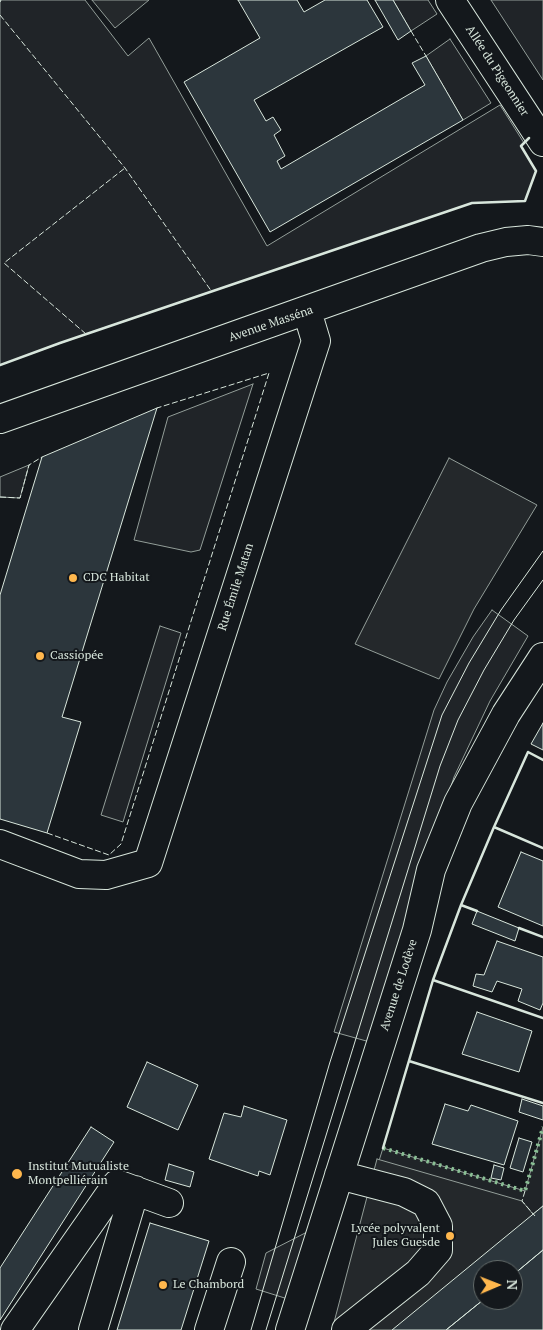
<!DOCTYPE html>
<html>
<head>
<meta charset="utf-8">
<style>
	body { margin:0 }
	#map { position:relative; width:543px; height:1330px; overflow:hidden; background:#14181c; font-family:"PT Serif",serif }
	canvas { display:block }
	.north { position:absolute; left:473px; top:1260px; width:50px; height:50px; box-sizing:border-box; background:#14181c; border:1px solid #626a69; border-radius:50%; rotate:89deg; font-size:14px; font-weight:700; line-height:20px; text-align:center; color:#d8e6dc }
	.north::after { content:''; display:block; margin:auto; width:18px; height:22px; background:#ffb74d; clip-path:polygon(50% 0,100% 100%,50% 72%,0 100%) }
</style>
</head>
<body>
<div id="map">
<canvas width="543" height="1330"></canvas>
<div class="north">N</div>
</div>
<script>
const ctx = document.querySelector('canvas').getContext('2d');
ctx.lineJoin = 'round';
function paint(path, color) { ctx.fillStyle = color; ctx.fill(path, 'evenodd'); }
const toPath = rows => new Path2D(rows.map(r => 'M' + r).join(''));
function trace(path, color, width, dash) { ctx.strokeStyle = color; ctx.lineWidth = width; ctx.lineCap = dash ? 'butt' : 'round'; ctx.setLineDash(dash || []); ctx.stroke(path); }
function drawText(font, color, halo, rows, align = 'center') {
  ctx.font = font + ' "PT Serif",serif'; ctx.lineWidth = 4; ctx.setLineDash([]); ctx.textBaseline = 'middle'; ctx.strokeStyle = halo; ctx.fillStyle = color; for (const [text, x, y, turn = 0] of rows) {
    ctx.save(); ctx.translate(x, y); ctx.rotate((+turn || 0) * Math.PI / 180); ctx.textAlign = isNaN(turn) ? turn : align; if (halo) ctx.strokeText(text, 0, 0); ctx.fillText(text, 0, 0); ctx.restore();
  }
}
const green = toPath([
	[0,0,85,0,128,56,149,38,267,246,500,105,524,143,521,146,536,171,525,201,472,203,86,334,0,365,0,0],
	[393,0,428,0,437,14,411,31,393,0],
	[491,0,543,0,543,80,491,0],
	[450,39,491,103,463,120,426,56,450,39],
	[253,384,200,550,191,552,134,540,168,417,253,384],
	[29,465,20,498,0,497,0,477,29,465],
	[492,610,528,636,490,701,454,777,370,1042,334,1032,434,710,447,682,473,637,492,610],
	[160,626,181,633,123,822,101,815,160,626],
	[543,1127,543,1206,522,1223,378,1164,383,1148,525,1191,543,1127],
	[313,1229,291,1300,256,1289,266,1253,313,1229]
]);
paint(green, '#202428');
trace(green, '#939e99', 1);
const parking = toPath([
	[92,0,149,0,115,28,92,0],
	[449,458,537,505,474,609,439,679,355,644,449,458],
	[377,1159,522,1201,543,1226,513,1270,483,1270,446,1330,332,1330,377,1159]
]);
paint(parking, '#24282b');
trace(parking, '#939e99', 1);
const building = toPath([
	[238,0,297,0,304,12,325,0,367,0,383,27,254,100,266,121,273,117,281,130,274,135,285,156,277,161,281,169,425,85,412,63,426,56,463,120,270,232,184,82,260,38,238,0],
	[375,0,393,0,411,31,398,40,375,0],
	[157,408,62,717,81,722,47,833,0,819,0,595,42,457,157,408],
	[543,723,543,750,531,744,543,723],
	[521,852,543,861,543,926,498,907,521,852],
	[477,911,519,928,515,941,472,924,477,911],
	[497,941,543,957,543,1003,540,1010,518,1001,522,989,497,981,492,992,473,986,476,974,484,975,497,941],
	[477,1012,532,1031,519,1072,462,1054,477,1012],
	[147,1062,198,1085,178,1130,127,1107,147,1062],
	[522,1099,543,1106,543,1120,519,1112,522,1099],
	[445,1104,468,1111,471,1105,518,1121,504,1165,432,1144,445,1104],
	[244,1106,287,1120,270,1175,259,1171,258,1176,209,1159,224,1113,241,1117,244,1106],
	[91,1127,114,1142,0,1320,0,1268,91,1127],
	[519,1138,532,1142,523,1172,510,1168,519,1138],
	[169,1164,194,1172,190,1187,165,1180,169,1164],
	[494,1165,504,1168,501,1180,491,1178,494,1165],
	[543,1206,543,1250,513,1275,513,1270,483,1270,483,1300,446,1330,392,1330,543,1206],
	[150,1223,209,1241,181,1330,117,1330,150,1223],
	[543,1250,543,1330,446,1330,483,1300,513,1300,513,1275,543,1250]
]);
paint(building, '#2c363c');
trace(building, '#d8e6dc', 1);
const minor = toPath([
	[450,0,543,142],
	[0,419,481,248,506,242,528,240,543,242],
	[0,844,79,874,106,875,148,863,316,341,307,311],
	[339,1175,404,1192,426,1203,438,1226,438,1250,418,1273,346,1330],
	[15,1330,117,1184,169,1203],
	[93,1330,135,1190],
	[209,1330,231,1262],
	[290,1330,417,930,431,870,458,803,506,714,543,657]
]);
trace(minor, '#d8e6dc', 30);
trace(minor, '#14181c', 28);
trace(toPath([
	[251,1330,330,1062,442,715,469,663,501,610,543,551],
	[266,1330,440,766,458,720,484,670,514,620,543,580]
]), '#d8e6dc', 1);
trace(toPath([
	[383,1148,525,1191,543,1127]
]), '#8ac095', 4, [2.5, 4]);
trace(toPath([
	[0,2,1,0],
	[0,15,125,168,212,292],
	[411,31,426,56],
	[86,334,4,263,125,168],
	[0,497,20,498,29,465,42,457],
	[47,833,109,855,121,844,269,373,157,408],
	[525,1191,522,1201,535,1216]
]), '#d8e6dc', 1, [6, 2.5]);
trace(toPath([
	[0,365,60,343,472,203,525,201,536,171,521,146,529,138],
	[494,827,528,752,543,760],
	[461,905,494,827,543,848],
	[519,928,543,937],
	[433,980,461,905,477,911],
	[409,1061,543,1103],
	[383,1148,433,980,543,1018]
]), '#d8e6dc', 2.5);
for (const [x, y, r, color] of [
	[73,578,5,"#ffb74d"],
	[40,656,5,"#ffb74d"],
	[17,1174,6,"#ffb74d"],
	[450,1236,5,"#ffb74d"],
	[163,1285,5,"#ffb74d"]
]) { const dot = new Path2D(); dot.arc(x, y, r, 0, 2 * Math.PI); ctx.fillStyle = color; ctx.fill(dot); trace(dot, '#14181c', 2); }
drawText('12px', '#d8e6dc', '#14181c', [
	["Allée du Pigeonnier",497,71,57],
	["Avenue Masséna",271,324,-19],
	["Rue Émile Matan",236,587,-72],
	["Avenue de Lodève",399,985,-72]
]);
drawText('12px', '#d8e6dc', '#14181c', [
	["CDC Habitat",83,578],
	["Cassiopée",50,656],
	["Institut Mutualiste",28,1167],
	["Montpelliérain",28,1181],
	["Lycée polyvalent",440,1229,"right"],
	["Jules Guesde",440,1243,"right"],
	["Le Chambord",173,1285]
], 'left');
</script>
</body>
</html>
